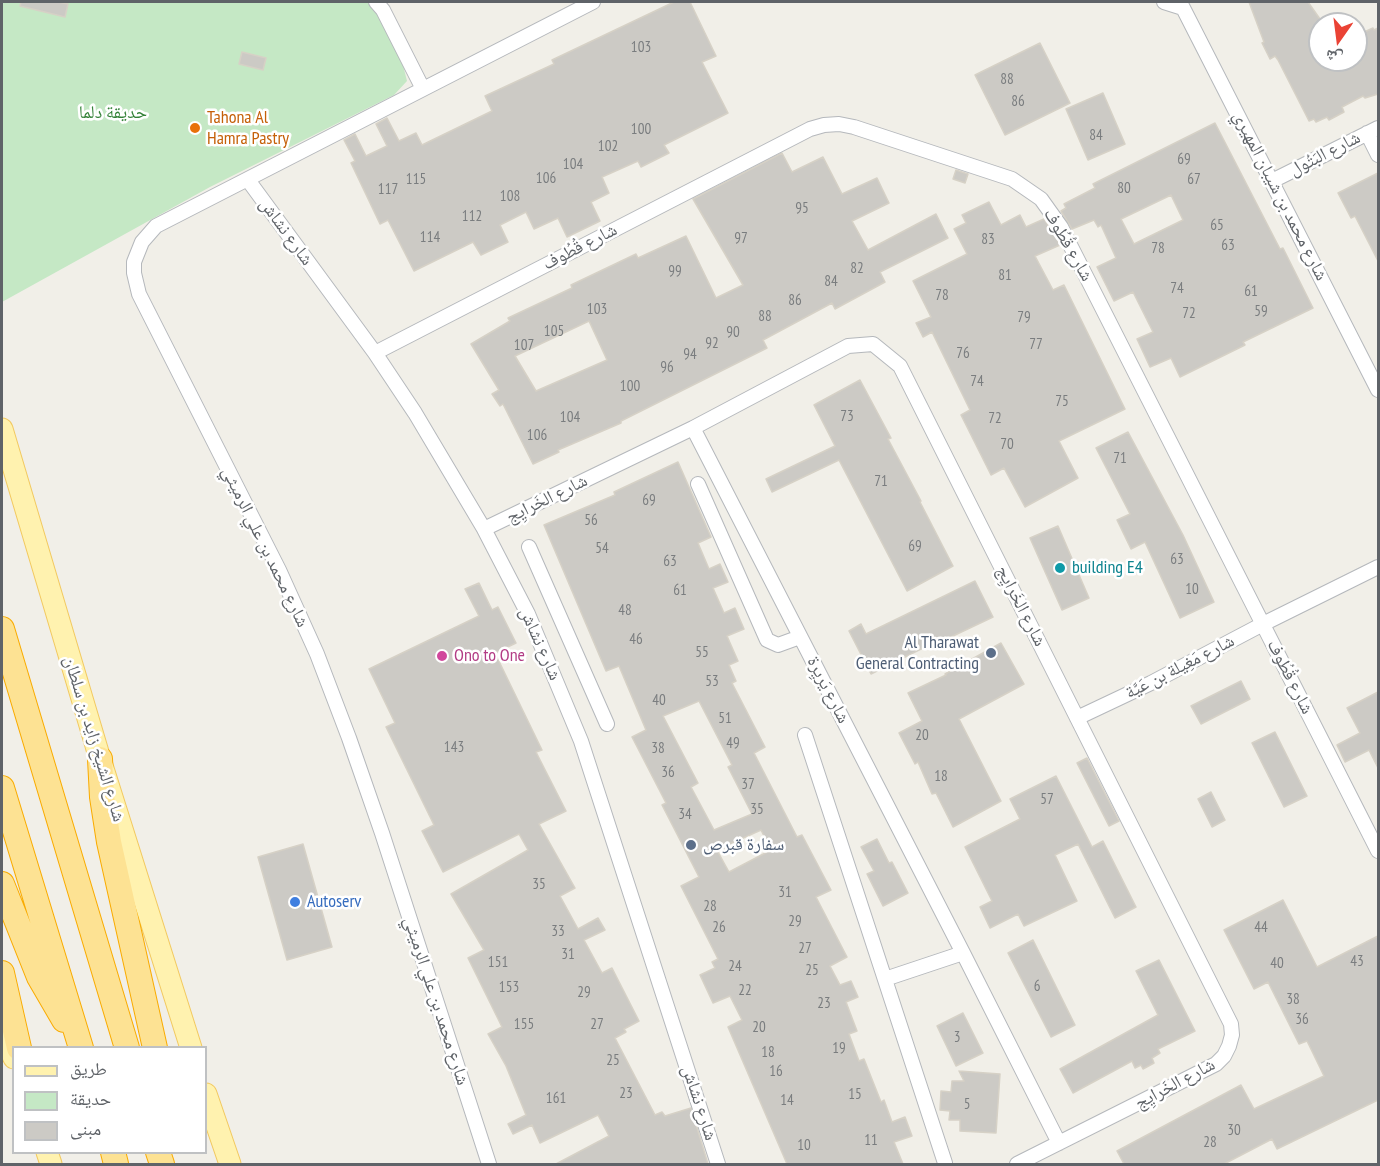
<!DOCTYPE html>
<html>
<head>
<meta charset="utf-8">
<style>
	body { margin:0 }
	#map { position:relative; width:1380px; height:1166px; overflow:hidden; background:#f1efe8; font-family:"PT Sans Narrow","Noto Naskh Arabic",sans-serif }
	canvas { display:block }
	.frame { position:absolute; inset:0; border:3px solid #5f6368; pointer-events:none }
	.legend { position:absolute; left:12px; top:1046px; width:195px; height:108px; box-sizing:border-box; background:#fff; border:2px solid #bfc1c3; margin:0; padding:8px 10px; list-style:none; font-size:18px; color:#5f6368 }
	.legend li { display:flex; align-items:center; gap:12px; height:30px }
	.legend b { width:30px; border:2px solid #bfc1c3 }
	.north { position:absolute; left:1308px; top:12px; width:60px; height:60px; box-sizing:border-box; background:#fff; border:2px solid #bfc1c3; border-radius:50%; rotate:194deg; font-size:16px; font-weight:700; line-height:24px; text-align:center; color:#5f6368 }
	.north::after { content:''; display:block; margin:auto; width:21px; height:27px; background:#ea4335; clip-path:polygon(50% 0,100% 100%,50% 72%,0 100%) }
</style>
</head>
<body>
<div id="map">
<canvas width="1380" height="1166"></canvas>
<div class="frame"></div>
<ul class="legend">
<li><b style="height:8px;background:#fff2af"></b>طريق</li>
<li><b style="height:16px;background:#c5e8c5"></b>حديقة</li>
<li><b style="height:16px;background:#cccac5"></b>مبنى</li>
</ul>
<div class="north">ش</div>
</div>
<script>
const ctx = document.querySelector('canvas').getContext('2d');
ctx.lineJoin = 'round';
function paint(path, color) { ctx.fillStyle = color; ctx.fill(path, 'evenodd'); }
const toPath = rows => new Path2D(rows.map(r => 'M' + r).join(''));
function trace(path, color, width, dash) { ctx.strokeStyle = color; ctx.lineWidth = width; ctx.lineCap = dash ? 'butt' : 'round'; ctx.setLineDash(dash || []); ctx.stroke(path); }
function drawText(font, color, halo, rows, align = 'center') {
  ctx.font = font + ' "PT Sans Narrow","Noto Naskh Arabic",sans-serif'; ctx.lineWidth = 5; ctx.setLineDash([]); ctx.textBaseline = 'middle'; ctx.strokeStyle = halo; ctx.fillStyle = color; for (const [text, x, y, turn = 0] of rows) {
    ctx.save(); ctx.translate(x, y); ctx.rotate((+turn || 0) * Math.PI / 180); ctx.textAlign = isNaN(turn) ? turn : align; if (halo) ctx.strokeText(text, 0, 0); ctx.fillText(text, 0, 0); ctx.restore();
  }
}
paint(toPath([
	[2,2,370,2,375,7,403,65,407,81,394,95,210,187,2,302]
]), '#c5e8c5');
const building = toPath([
	[21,2,58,2,68,4,65,17,20,6,21,2],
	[674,2,690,2,716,56,702,62,728,113,664,145,669,153,641,167,638,161,602,177,609,193,591,202,600,221,567,237,558,218,534,229,526,212,500,225,508,242,481,255,473,242,414,271,388,220,380,224,351,163,355,161,344,140,355,134,366,156,387,146,376,124,387,118,399,141,416,133,422,145,492,111,485,96,554,64,552,60,674,2],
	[1249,2,1308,2,1320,19,1320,60,1356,60,1356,40,1363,36,1362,33,1373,28,1374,30,1378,28,1378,94,1365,98,1363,96,1342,107,1344,112,1329,120,1327,117,1316,122,1314,119,1309,121,1278,60,1275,56,1270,59,1262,43,1264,42,1249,2],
	[1040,43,1070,103,1005,135,975,75,1040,43],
	[242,52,266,58,263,70,239,64,242,52],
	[1103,93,1125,144,1088,160,1066,109,1103,93],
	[1215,123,1280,249,1283,248,1313,308,1243,342,1245,345,1180,377,1171,358,1150,367,1137,339,1153,332,1133,292,1114,301,1097,267,1116,258,1101,225,1098,227,1094,220,1072,229,1061,211,1066,208,1064,204,1095,188,1093,184,1215,123],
	[1171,195,1183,220,1134,244,1121,219,1171,195],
	[782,153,792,172,823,157,842,194,877,178,889,203,852,221,868,250,936,214,948,238,880,272,885,282,835,309,832,303,763,340,767,348,621,421,621,423,558,450,559,452,533,464,503,404,500,406,492,394,499,390,471,344,510,321,508,318,572,288,571,285,636,254,638,258,686,236,716,298,743,285,693,199,782,153],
	[589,321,607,360,536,391,515,356,589,321],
	[956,170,968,174,965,183,953,179,956,170],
	[1378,173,1378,261,1355,216,1351,218,1338,193,1378,173],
	[989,202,1001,225,1020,215,1026,227,1044,219,1053,232,1060,245,1035,256,1053,290,1064,285,1125,409,1059,441,1078,478,1025,507,1004,468,991,475,961,415,970,410,932,332,923,337,916,323,931,317,913,281,967,254,954,229,966,223,962,215,989,202],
	[860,380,891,438,888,439,921,501,920,502,953,566,907,591,839,460,772,492,766,479,835,446,814,405,860,380],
	[1128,432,1183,535,1214,602,1180,618,1145,542,1131,549,1117,520,1130,514,1096,448,1128,432],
	[678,462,711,537,698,543,709,569,720,564,728,582,713,588,724,613,735,608,744,629,727,636,738,661,729,665,736,681,732,683,765,747,754,753,797,837,802,835,831,890,816,897,847,957,830,966,840,985,851,981,858,997,846,1002,857,1031,849,1034,859,1061,864,1059,881,1102,884,1100,892,1122,905,1117,912,1136,894,1142,903,1164,787,1164,728,1027,742,1020,730,996,713,1003,700,975,715,968,712,962,718,959,681,886,699,877,662,805,666,803,632,737,646,730,619,666,606,671,544,525,615,495,614,492,678,462],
	[699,701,732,765,728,767,752,814,714,830,691,787,698,783,663,716,699,701],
	[761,830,771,850,729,872,718,852,724,849,723,847,761,830],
	[1058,526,1089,598,1062,610,1030,538,1058,526],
	[975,581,993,617,934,645,933,643,871,674,849,631,861,624,866,634,975,581],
	[479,583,492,610,498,607,516,643,495,653,542,750,536,752,566,811,539,824,575,888,560,896,578,929,598,918,605,930,584,940,602,973,612,968,639,1021,624,1029,626,1032,615,1038,655,1115,662,1112,665,1116,691,1108,708,1164,556,1164,609,1136,598,1115,540,1143,532,1125,513,1134,508,1124,526,1115,506,1066,488,1034,502,1027,468,958,484,950,451,894,528,850,519,834,443,872,422,831,434,825,386,727,395,723,369,669,479,616,465,589,479,583],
	[1001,643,1024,684,959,719,1001,801,953,827,936,793,932,794,918,762,915,764,899,733,922,721,908,693,946,675,945,674,1001,643],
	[1241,681,1250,699,1201,724,1191,706,1241,681],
	[1378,692,1378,768,1369,750,1345,762,1337,745,1360,733,1347,708,1378,692],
	[1275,732,1307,796,1284,807,1252,743,1275,732],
	[1087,758,1119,821,1109,826,1077,763,1087,758],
	[1056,776,1092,847,1103,841,1136,907,1115,918,1078,844,1055,855,1077,901,1024,926,1018,914,990,928,980,907,992,901,965,847,1020,819,1010,799,1056,776],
	[1211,792,1225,820,1212,827,1198,799,1211,792],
	[877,839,889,863,892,862,908,893,883,906,867,874,874,871,861,847,877,839],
	[303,844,332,947,287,960,258,857,303,844],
	[1283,900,1317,967,1378,936,1378,1100,1277,1149,1272,1139,1224,1164,1124,1164,1117,1151,1241,1085,1254,1109,1324,1076,1307,1041,1299,1044,1268,982,1254,989,1224,930,1283,900],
	[1033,940,1075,1025,1051,1037,1008,953,1033,940],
	[1159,960,1195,1031,1158,1049,1160,1053,1152,1058,1154,1063,1143,1069,1141,1065,1135,1068,1132,1061,1073,1093,1060,1069,1158,1015,1136,971,1159,960],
	[963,1013,983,1053,956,1066,937,1026,963,1013],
	[959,1071,1000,1074,996,1133,960,1131,960,1120,949,1120,950,1111,940,1110,941,1091,951,1092,952,1081,964,1081,959,1071]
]);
paint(building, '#cccac5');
trace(building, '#d6d1c6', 1.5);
const street = toPath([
	[376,2,383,10,423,89],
	[1164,2,1183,8],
	[1180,2,1378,390],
	[1367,133,1378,155],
	[248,180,375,353,415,413,484,529,528,614,581,741,718,1164],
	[1272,181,1378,128],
	[375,353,810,129,824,125,839,124,854,127,1012,179,1041,199,1061,227,1378,851],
	[693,428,963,953,1059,1143],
	[698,484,767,640,778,645,800,637],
	[484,529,693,428,848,346,873,344,900,366,1231,1024,1232,1035,1229,1046,1224,1056,1216,1064,1017,1164],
	[529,547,607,724],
	[1077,718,1151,683,1263,624,1378,567],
	[805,735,945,1163],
	[885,979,963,953],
	[489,1164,382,833,349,738,317,654,279,570,139,294,134,273,134,262,142,242,156,226,593,2]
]);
const primary = toPath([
	[2,429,100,759,191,1048],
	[2,1033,14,1058],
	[206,1094,230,1164],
	[47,1152,51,1164]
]);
const highway = toPath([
	[2,629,127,1048],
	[100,759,102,797,109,842,155,1048],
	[2,788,81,1048],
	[2,884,39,977,64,1020],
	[2,973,19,1048],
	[113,1152,116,1164],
	[158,1152,162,1164]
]);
trace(street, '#b5b8bc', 16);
trace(primary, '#f2c960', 23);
trace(highway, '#f9ab00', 26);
trace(street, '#fff', 14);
trace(primary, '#fff2af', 21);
trace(highway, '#fde293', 24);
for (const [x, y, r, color] of [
	[195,128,6,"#e8710a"],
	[1060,568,6,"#0f9aa8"],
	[991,653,6,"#5c6f8a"],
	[442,656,6,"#d1479c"],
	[691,845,6,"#5c6f8a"],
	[295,902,6,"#3f7fe0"]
]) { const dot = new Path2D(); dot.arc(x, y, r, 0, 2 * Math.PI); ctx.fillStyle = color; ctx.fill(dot); trace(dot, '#fff', 2); }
drawText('15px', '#7a7d7f', null, [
	["103",641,48],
	["88",1007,80],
	["86",1018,102],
	["100",641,130],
	["84",1096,136],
	["102",608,147],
	["69",1184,160],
	["104",573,165],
	["106",546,179],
	["115",416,180],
	["67",1194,180],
	["80",1124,189],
	["117",388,190],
	["108",510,197],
	["95",802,209],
	["112",472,217],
	["65",1217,226],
	["114",430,238],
	["97",741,239],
	["83",988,240],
	["63",1228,246],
	["78",1158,249],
	["82",857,269],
	["99",675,272],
	["81",1005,276],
	["84",831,282],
	["74",1177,289],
	["61",1251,292],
	["78",942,296],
	["86",795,301],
	["103",597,310],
	["59",1261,312],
	["72",1189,314],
	["88",765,317],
	["79",1024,318],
	["105",554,332],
	["90",733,333],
	["92",712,344],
	["77",1036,345],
	["107",524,346],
	["76",963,354],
	["94",690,355],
	["96",667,368],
	["74",977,382],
	["100",630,387],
	["75",1062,402],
	["73",847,417],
	["104",570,418],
	["72",995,419],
	["106",537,436],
	["70",1007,445],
	["71",1120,459],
	["71",881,482],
	["69",649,501],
	["56",591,521],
	["69",915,547],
	["54",602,549],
	["63",1177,560],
	["63",670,562],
	["10",1192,590],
	["61",680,591],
	["48",625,611],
	["46",636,640],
	["55",702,653],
	["53",712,682],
	["40",659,701],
	["51",725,719],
	["20",922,736],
	["49",733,744],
	["143",454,748],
	["38",658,749],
	["36",668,773],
	["18",941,777],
	["37",748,785],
	["57",1047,800],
	["35",757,810],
	["34",685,815],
	["35",539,885],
	["31",785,893],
	["28",710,907],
	["29",795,922],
	["26",719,928],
	["44",1261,928],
	["33",558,932],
	["27",805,949],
	["31",568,955],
	["43",1357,962],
	["151",498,963],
	["40",1277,964],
	["24",735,967],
	["25",812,971],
	["6",1037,987],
	["153",509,988],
	["22",745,991],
	["29",584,993],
	["38",1293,1000],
	["23",824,1004],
	["36",1302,1020],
	["155",524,1025],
	["27",597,1025],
	["20",759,1028],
	["3",957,1038],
	["19",839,1049],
	["18",768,1053],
	["25",613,1061],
	["16",776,1072],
	["23",626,1094],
	["15",855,1095],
	["161",556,1099],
	["14",787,1101],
	["5",967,1105],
	["30",1234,1131],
	["11",871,1141],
	["28",1210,1143],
	["10",804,1146]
]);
drawText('18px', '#348238', '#fff', [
	["حديقة دلما",113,113]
]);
drawText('18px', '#c56008', '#fff', [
	["Tahona Al",207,118],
	["Hamra Pastry",207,139]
], 'left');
drawText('18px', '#5f6368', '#fff', [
	["شارع البَتُول",1325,154,-27],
	["شارع محمد بن شيبان المهيري",1280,196,63],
	["شارع نشاش",286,232,54],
	["شارع قُطُوف",1068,245,60],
	["شارع قُطُوف",580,247,-27],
	["شارع الخَرايِج",547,499,-26],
	["شارع محمد بن علي الرميثي",265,547,64],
	["شارع الخَرايِج",1021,606,63],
	["شارع نشاش",540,644,66],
	["شارع مَغِيلة بن عَيَّة",1180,667,-27],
	["شارع قُطُوف",1290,677,63],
	["شارع يَريِرة",828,690,63],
	["شارع الشيخ زايد بن سلطان",94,739,73],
	["شارع محمد بن علي الرميثي",436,1001,72],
	["شارع الخَرايِج",1175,1084,-28],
	["شارع نشاش",699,1103,72]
]);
drawText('18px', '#0d838f', '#fff', [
	["building E4",1072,568]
], 'left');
drawText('18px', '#4e5e75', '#fff', [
	["Al Tharawat",979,643],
	["General Contracting",979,664],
	["سفارة قبرص",703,845,"left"]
], 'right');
drawText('18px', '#b23c85', '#fff', [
	["Ono to One",454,656]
], 'left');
drawText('18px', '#366cbe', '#fff', [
	["Autoserv",307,902]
], 'left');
</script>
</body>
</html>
